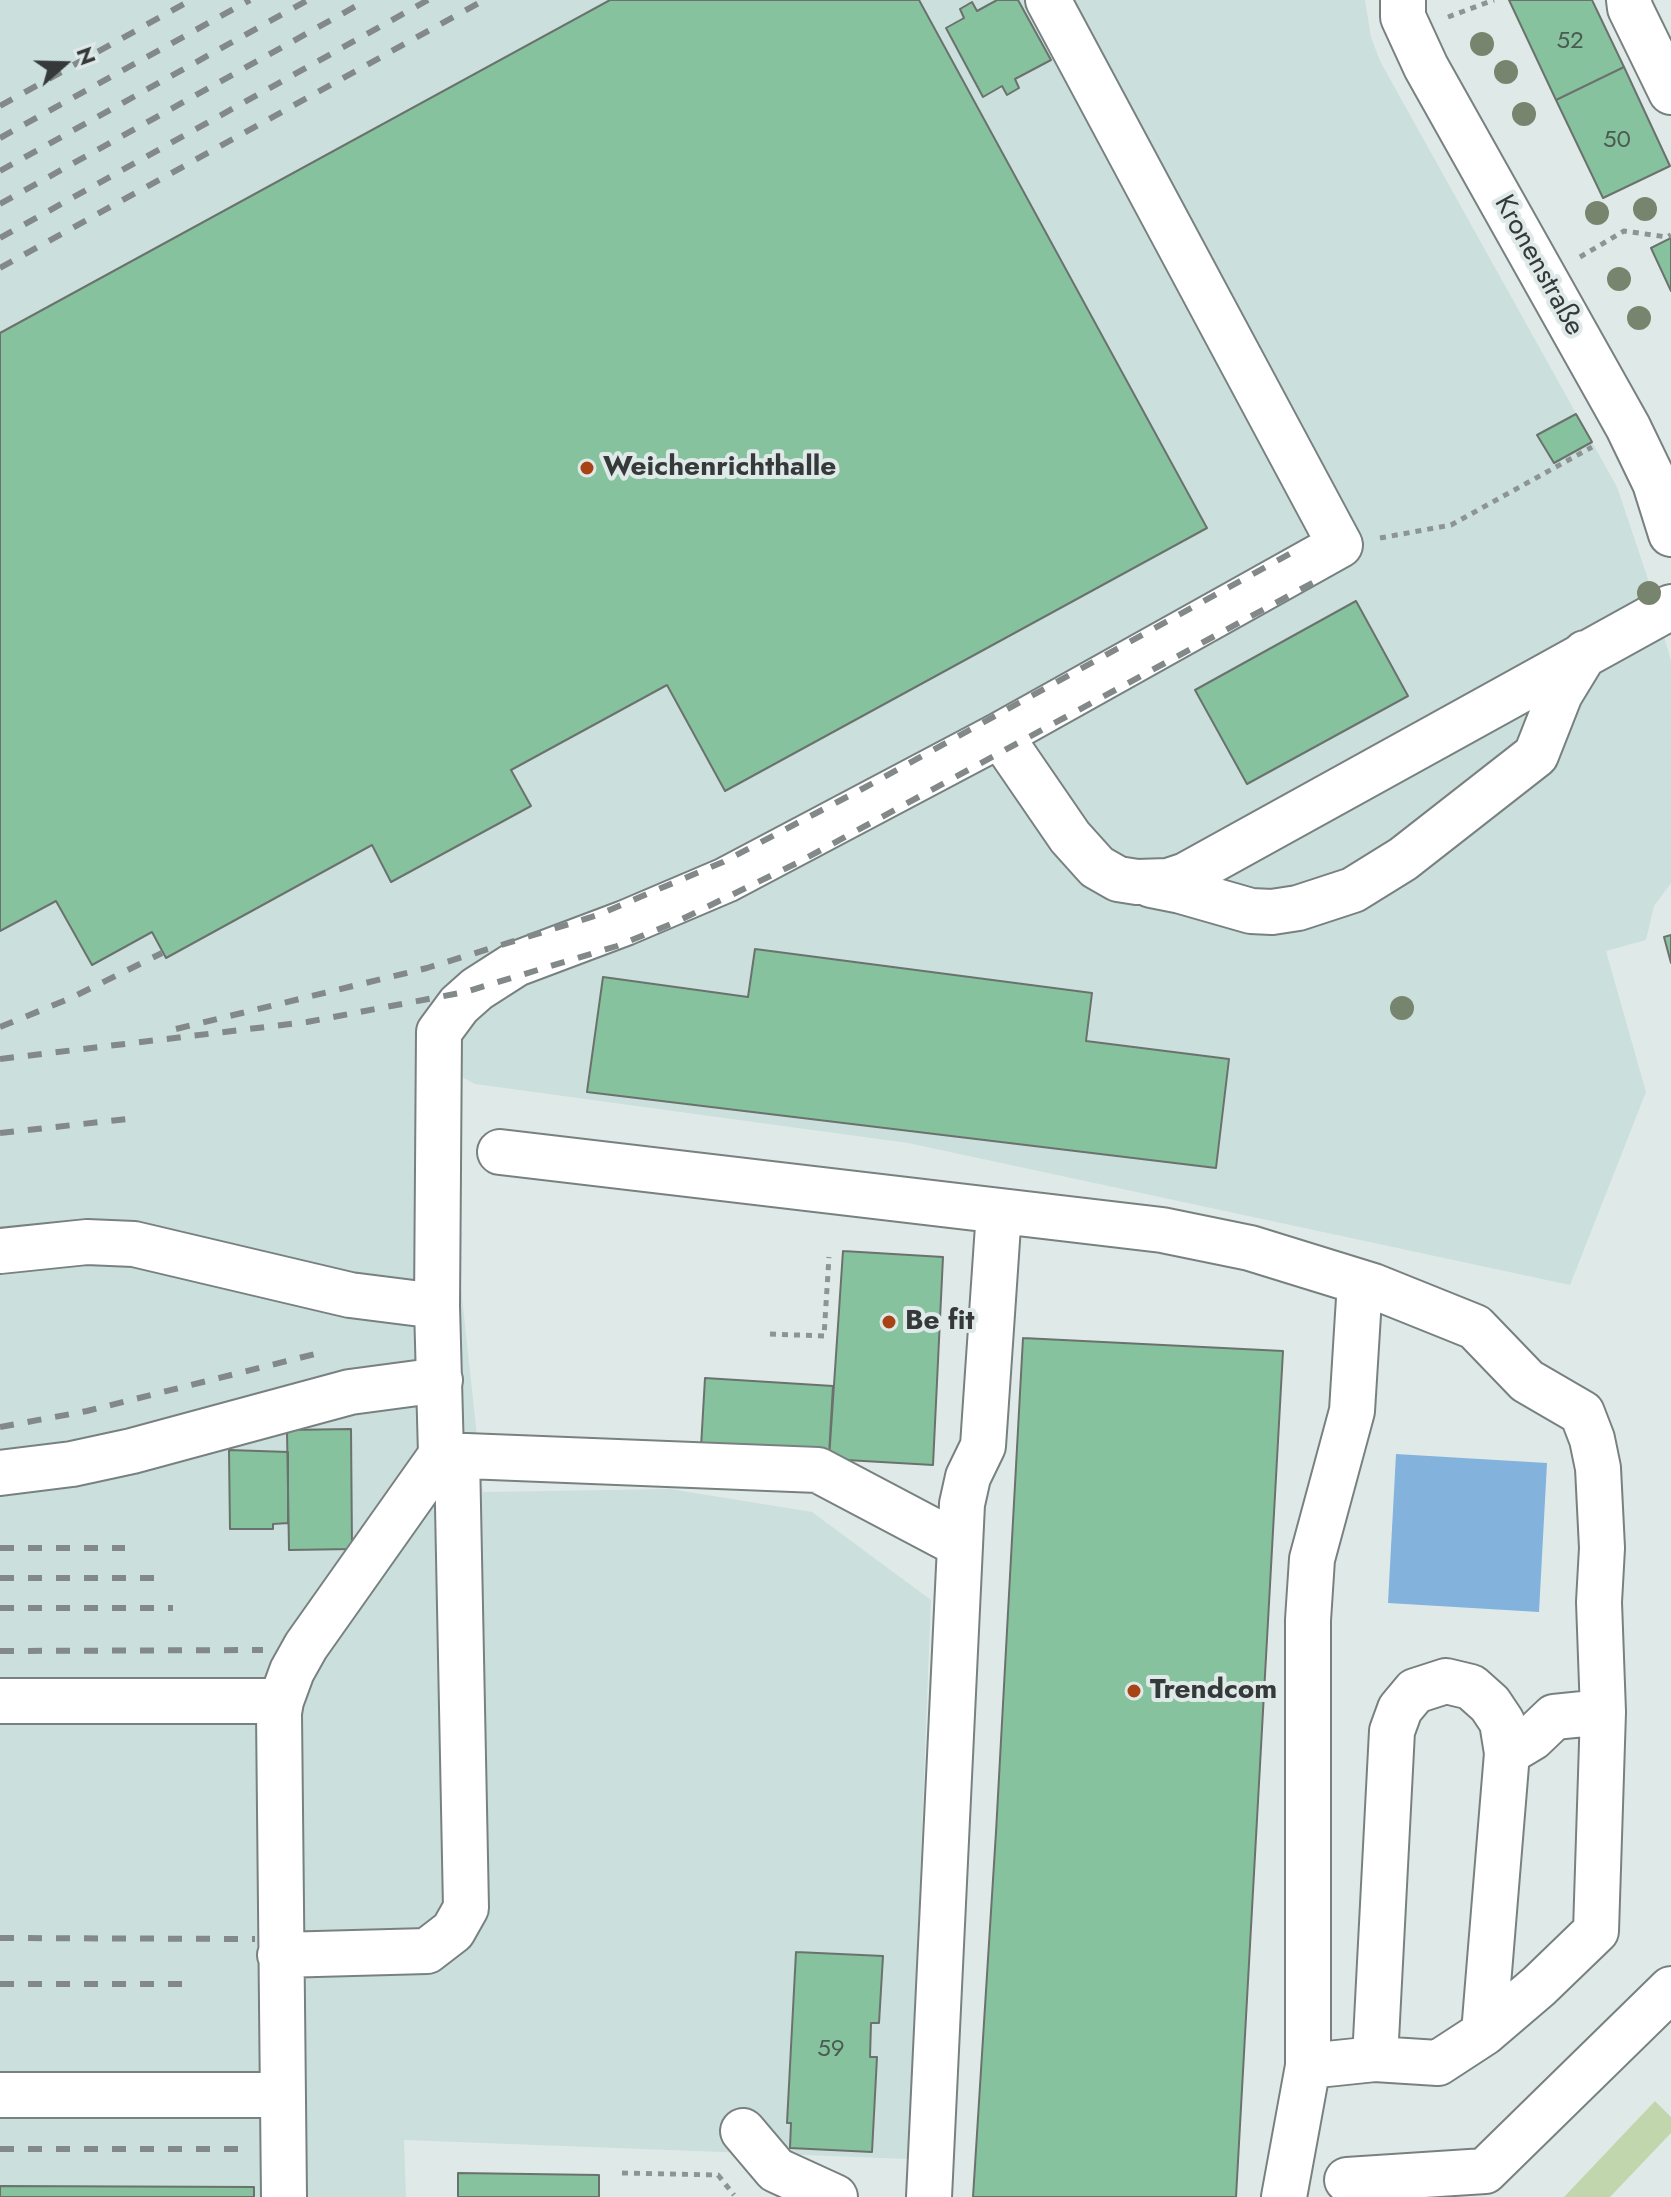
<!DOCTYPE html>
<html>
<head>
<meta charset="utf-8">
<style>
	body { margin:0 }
	#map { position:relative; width:1671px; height:2197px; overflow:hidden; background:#dfeae8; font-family:Jost,sans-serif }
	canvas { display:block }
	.north { position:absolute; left:24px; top:24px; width:80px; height:80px; -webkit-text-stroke:6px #dfeae8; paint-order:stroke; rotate:70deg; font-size:22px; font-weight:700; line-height:32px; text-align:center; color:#353939 }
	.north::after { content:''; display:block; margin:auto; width:28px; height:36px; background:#353939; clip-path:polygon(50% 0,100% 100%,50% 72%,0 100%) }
</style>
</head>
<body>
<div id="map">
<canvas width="1671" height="2197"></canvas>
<div class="north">N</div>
</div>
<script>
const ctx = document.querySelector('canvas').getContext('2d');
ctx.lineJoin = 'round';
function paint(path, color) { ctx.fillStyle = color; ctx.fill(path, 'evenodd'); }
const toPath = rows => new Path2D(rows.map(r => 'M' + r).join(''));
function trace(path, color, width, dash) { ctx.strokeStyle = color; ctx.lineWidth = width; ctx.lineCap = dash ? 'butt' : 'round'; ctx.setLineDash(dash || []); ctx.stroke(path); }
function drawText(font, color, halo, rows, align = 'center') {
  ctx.font = font + ' Jost,sans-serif'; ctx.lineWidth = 8; ctx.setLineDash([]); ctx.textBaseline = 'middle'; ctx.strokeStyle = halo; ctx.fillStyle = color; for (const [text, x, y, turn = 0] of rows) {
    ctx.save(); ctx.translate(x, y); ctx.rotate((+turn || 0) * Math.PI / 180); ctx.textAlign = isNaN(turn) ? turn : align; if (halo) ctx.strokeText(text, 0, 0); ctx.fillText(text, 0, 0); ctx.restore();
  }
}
paint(toPath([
	[0,0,1365,0,1371,37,1380,61,1617,487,1647,576,1671,661,1671,883,1654,906,1646,940,1606,951,1646,1092,1570,1285,908,1143,475,1084,421,1056,457,1251,483,1492,670,1489,812,1512,931,1600,909,2159,404,2140,406,2197,0,2197]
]), '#cbdfdc');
paint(toPath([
	[1655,2101,1671,2117,1671,2133,1610,2197,1564,2197]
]), '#c1d6ac');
paint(toPath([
	[1396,1454,1547,1463,1539,1612,1388,1603]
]), '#83b3dc');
const building = toPath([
	[610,0,919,0,1207,528,725,791,667,685,511,770,531,806,391,882,372,845,166,958,152,932,92,965,56,901,0,931,0,333,610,0],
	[997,0,1018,0,1051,60,1015,79,1019,88,1007,95,1002,86,983,97,946,28,964,18,960,9,972,2,977,11,997,0],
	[1509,0,1592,0,1624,67,1556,100,1509,0],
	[1624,67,1670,166,1603,198,1556,100,1624,67],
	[1671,238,1671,291,1651,248,1671,238],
	[1576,414,1592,442,1554,463,1537,435,1576,414],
	[1356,601,1408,696,1247,784,1195,690,1356,601],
	[1671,935,1671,963,1664,937,1671,935],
	[755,949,1092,993,1086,1041,1229,1059,1216,1168,587,1092,603,977,748,997,755,949],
	[843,1251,943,1257,933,1465,829,1459,843,1251],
	[1023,1338,1283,1351,1236,2197,973,2197,996,1832,1023,1338],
	[705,1378,833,1386,829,1455,701,1447,705,1378],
	[351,1429,352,1549,289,1550,287,1430,351,1429],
	[229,1450,288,1452,288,1523,273,1524,273,1529,230,1529,229,1450],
	[796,1952,883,1956,879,2023,871,2023,870,2057,877,2057,872,2152,790,2148,791,2123,787,2123,796,1952],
	[458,2173,599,2175,599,2197,458,2197,458,2173],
	[0,2186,254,2187,254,2197,0,2197,0,2186]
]);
paint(building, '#87c29f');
trace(building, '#6b726d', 2);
const minor = toPath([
	[1403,0,1403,17,1426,67,1628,427,1655,483,1671,534],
	[1629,0,1630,8,1671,92],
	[1000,735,1070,837,1097,867,1118,879,1137,882,1168,881,1186,875,1671,607],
	[1151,885,1181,891,1251,911,1272,912,1298,908,1353,890,1403,859,1536,755,1560,694,1585,653],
	[500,1152,1162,1230,1250,1248,1373,1286,1475,1327,1527,1381,1582,1413,1592,1439,1598,1468,1602,1548,1599,1602,1603,1712,1554,1717,1532,1738,1507,1753],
	[0,1251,87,1242,134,1244,350,1295,437,1306],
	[0,1473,72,1464,132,1451,350,1392,440,1380],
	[960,1545,818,1470,441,1455,437,1306,439,1032,459,1005,477,989,516,964,625,923,726,880,1000,735,1340,545,1048,0],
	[0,1701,281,1701],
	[280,1955,427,1951,453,1931,466,1908,457,1456],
	[1484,2033,1539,1986,1596,1931,1603,1712],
	[1308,2066,1308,1620,1312,1559,1352,1411,1360,1282],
	[0,2095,283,2095],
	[743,2131,776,2170,835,2197],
	[1347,2180,1485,2171,1671,1989],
	[284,2197,279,1713,281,1701,292,1671,306,1646,441,1455],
	[929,2197,962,1504,968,1477,983,1446,999,1211],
	[1284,2197,1308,2066,1375,2059,1438,2063,1484,2033,1507,1753,1502,1722,1490,1704,1471,1687,1446,1681,1415,1691,1400,1709,1392,1731,1375,2059]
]);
trace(minor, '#788180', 48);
trace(toPath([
	[1448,17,1494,0],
	[1580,257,1624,231,1667,237,1671,235],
	[1380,538,1451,525,1592,447],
	[770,1334,824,1336,829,1257],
	[622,2173,718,2175,734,2195]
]), '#8d9594', 5, [6, 6]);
trace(minor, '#fff', 44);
trace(toPath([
	[0,106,191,0],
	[0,138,250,0],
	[0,171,308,0],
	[0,204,367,0],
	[0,238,428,0],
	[0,268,484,0],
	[0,1027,71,998,162,953],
	[176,1029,427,968,598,915,666,886,723,862,862,789,1295,551],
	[0,1059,307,1022,465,992,617,946,676,922,799,862,1314,582],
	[0,1133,128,1119],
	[0,1427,87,1411,323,1352],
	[0,1548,125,1548],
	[0,1578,166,1578],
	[0,1608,173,1608],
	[0,1651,263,1650],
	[0,1938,255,1939],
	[0,1984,196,1984],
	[0,2149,245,2149]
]), '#828988', 6, [14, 14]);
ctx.fillStyle = '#78856e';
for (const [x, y] of [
	[1482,44],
	[1506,72],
	[1524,114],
	[1645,209],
	[1597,213],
	[1619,279],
	[1639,318],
	[1649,593],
	[1402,1008]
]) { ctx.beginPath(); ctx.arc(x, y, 12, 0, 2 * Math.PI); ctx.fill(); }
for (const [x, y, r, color] of [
	[587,468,8,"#a84315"],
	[889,1322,8,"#a84315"],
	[1134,1691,8,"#a84315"]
]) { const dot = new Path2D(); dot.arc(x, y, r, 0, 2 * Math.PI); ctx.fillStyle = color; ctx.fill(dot); trace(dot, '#dfeae8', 3); }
drawText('24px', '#4a5b52', null, [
	["52",1570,42],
	["50",1617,141],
	["59",831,2050]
]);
drawText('28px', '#353939', '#dfeae8', [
	["Kronenstraße",1538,266,61]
]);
drawText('bold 28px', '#353939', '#dfeae8', [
	["Weichenrichthalle",603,468],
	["Be fit",905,1322],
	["Trendcom",1150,1691]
], 'left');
</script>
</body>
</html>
